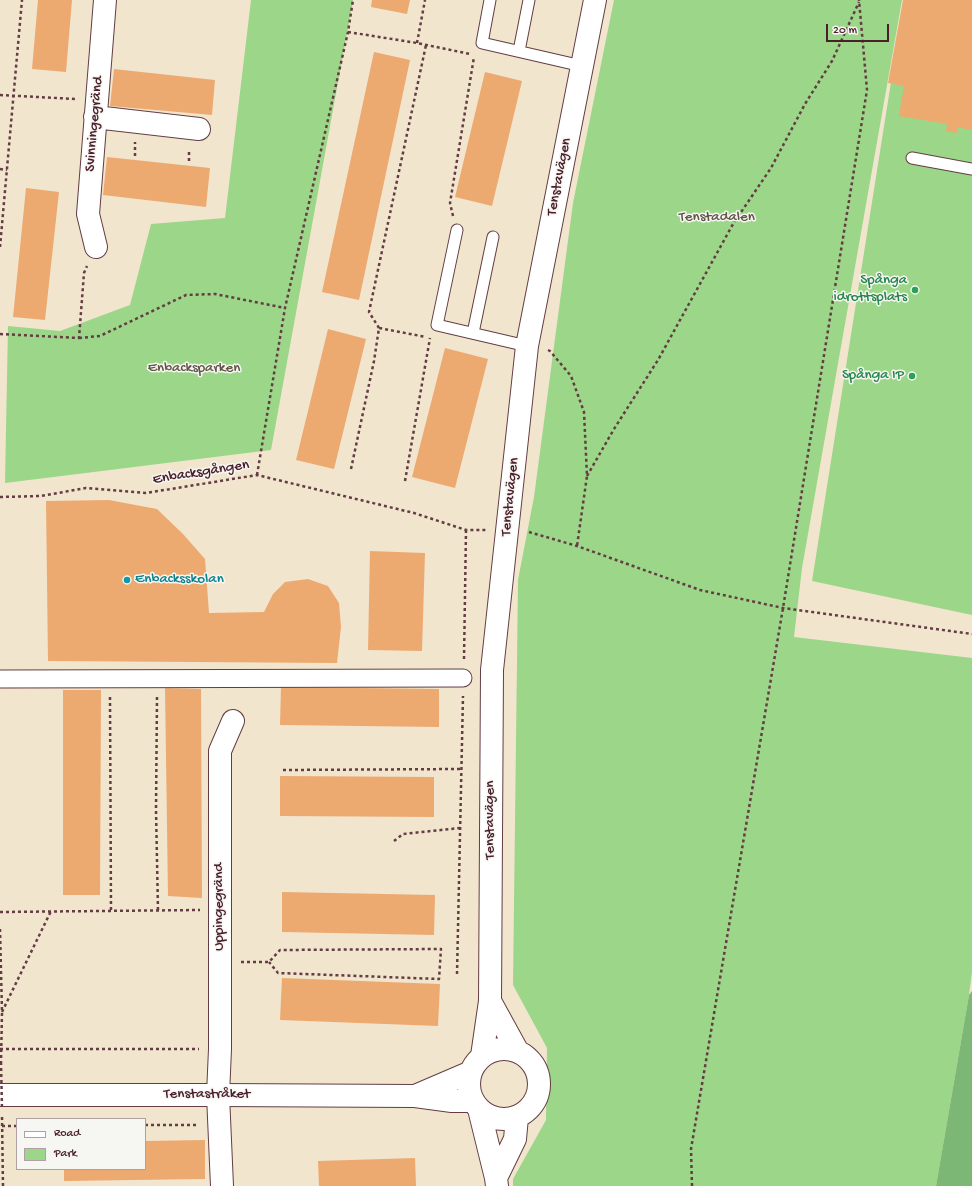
<!DOCTYPE html>
<html>
<head>
<meta charset="utf-8">
<style>
	body { margin:0 }
	#map { position:relative; width:972px; height:1186px; overflow:hidden; background:#f2e5ce; font-family:"Gochi Hand",sans-serif }
	canvas { display:block }
	.legend { position:absolute; left:16px; top:1118px; width:130px; height:52px; box-sizing:border-box; background:#f6f6f2; border:1px solid #b1a0a2; margin:0; padding:5px 7px; list-style:none; font-size:12px; color:#4a1f2b }
	.legend li { display:flex; align-items:center; gap:8px; height:20px }
	.legend b { width:20px; border:1px solid #b1a0a2 }
	.scale { position:absolute; left:826px; top:24px; width:63px; height:18px; box-sizing:border-box; border:2px solid #4a1f2b; border-top:0; padding-left:5px; font-size:12px; line-height:14px; white-space:nowrap; color:#4a1f2b; -webkit-text-stroke:3px #f6f6f2; paint-order:stroke }
</style>
</head>
<body>
<div id="map">
<canvas width="972" height="1186"></canvas>
<ul class="legend">
<li><b style="height:5px;background:#fff"></b>Road</li>
<li><b style="height:11px;background:#9bd689"></b>Park</li>
</ul>
<div class="scale">20 m</div>
</div>
<script>
const ctx = document.querySelector('canvas').getContext('2d');
ctx.lineJoin = 'round';
function paint(path, color) { ctx.fillStyle = color; ctx.fill(path, 'evenodd'); }
const toPath = rows => new Path2D(rows.map(r => 'M' + r).join(''));
function trace(path, color, width, dash) { ctx.strokeStyle = color; ctx.lineWidth = width; ctx.lineCap = dash ? 'butt' : 'round'; ctx.setLineDash(dash || []); ctx.stroke(path); }
function drawText(font, color, halo, rows, align = 'center') {
  ctx.font = font + ' "Gochi Hand",sans-serif'; ctx.lineWidth = 3; ctx.setLineDash([]); ctx.textBaseline = 'middle'; ctx.strokeStyle = halo; ctx.fillStyle = color; for (const [text, x, y, turn = 0] of rows) {
    ctx.save(); ctx.translate(x, y); ctx.rotate((+turn || 0) * Math.PI / 180); ctx.textAlign = isNaN(turn) ? turn : align; if (halo) ctx.strokeText(text, 0, 0); ctx.fillText(text, 0, 0); ctx.restore();
  }
}
paint(toPath([
	[251,0,353,0,271,450,5,483,8,326,60,331,130,305,151,224,225,218],
	[614,0,902,0,802,568,794,637,972,658,972,972,969,995,936,1186,513,1186,513,1179,546,1120,547,1048,513,985,518,580,534,497,573,203],
	[904,0,972,0,972,615,812,581]
]), '#9bd689');
paint(toPath([
	[972,991,972,1186,936,1186,969,995]
]), '#7cb775');
paint(toPath([
	[38,0,72,0,66,72,32,69],
	[372,0,410,0,407,14,371,7],
	[903,0,972,0,972,130,957,127,957,133,946,131,947,124,899,116,904,86,888,83],
	[374,52,410,60,359,300,322,292],
	[114,69,215,80,212,115,110,106],
	[485,72,522,81,492,206,455,197],
	[107,157,210,168,206,207,103,195],
	[26,188,59,192,45,320,13,317],
	[328,329,366,339,334,469,296,460],
	[445,348,488,359,455,488,412,477],
	[109,500,157,509,183,534,205,559,209,613,264,612,273,594,285,582,308,579,328,586,339,603,341,627,337,663,48,661,46,501],
	[370,551,425,553,422,651,368,650],
	[281,687,439,689,439,727,280,725],
	[165,688,201,689,202,898,168,896],
	[63,690,101,690,100,895,63,895],
	[280,776,434,777,434,817,280,816],
	[282,892,435,895,434,935,282,932],
	[282,978,440,984,438,1026,280,1020],
	[205,1140,205,1179,64,1181,64,1169,145,1169,145,1141],
	[415,1158,416,1186,319,1186,318,1161]
]), '#ecaa70');
const service = toPath([
	[490,0,482,43,582,66],
	[519,51,529,0],
	[912,158,972,169],
	[457,230,437,325,527,346],
	[473,333,493,237]
]);
const pedestrian = toPath([
	[0,679,463,678]
]);
const minor = toPath([
	[95,117,199,129],
	[96,247,88,214,105,0],
	[222,1186,218,1095,220,1049,220,751,233,721]
]);
const tertiary = toPath([
	[490,1001,518,1052],
	'469 1084a35 35 0 1 1 70 0a35 35 0 1 1-70 0Z',
	[482,1056,490,1001,492,670,527,346,595,0],
	[0,1095,218,1095,415,1096,452,1101,473,1101],
	[415,1096,471,1072],
	[479,1109,496,1178,497,1186],
	[496,1178,515,1139,517,1117]
]);
trace(service, '#633d43', 13);
trace(pedestrian, '#633d43', 19);
trace(minor, '#633d43', 24);
trace(tertiary, '#633d43', 24);
trace(toPath([
	[348,32,417,43,470,54],
	[417,43,425,0],
	[0,95,75,99],
	[135,156,135,142],
	[189,161,189,149],
	[0,169,7,170],
	[453,216,450,203,474,57],
	[0,247,22,0],
	[379,328,369,312,426,45],
	[0,334,79,338,84,273,87,266],
	[79,338,100,336,186,295,215,294,285,308],
	[548,350,550,351,571,376,584,412,587,476,577,546],
	[351,469,374,361,379,328,426,337],
	[257,475,285,308,348,32,353,0],
	[587,476,614,429,658,360,733,224,771,168,805,104,832,61,859,2],
	[405,481,430,338],
	[0,497,41,496,86,488,146,493,257,475,414,513,466,530,486,530],
	[529,532,577,546,700,590,783,608,972,634],
	[464,659,466,530],
	[110,697,111,911],
	[157,697,156,810,158,910],
	[283,770,461,769],
	[394,841,403,834,460,828],
	[0,912,200,910],
	[0,929,2,1012,1,1062],
	[241,962,269,962,280,950,441,949,439,979,278,973,269,962],
	[457,974,463,696],
	[2,1012,51,911],
	[0,1049,199,1049],
	[2,1117,3,1186],
	[145,1125,198,1125],
	[2,1126,17,1126],
	[692,1186,691,1149,783,608,867,90,859,0]
]), '#633d43', 2.5, [3, 3]);
trace(service, '#fff', 11);
trace(pedestrian, '#fff', 17);
trace(minor, '#fff', 22);
trace(tertiary, '#fff', 22);
trace(toPath([
	[1,1062,2,1109]
]), '#633d43', 2.5, [3, 3]);
for (const [x, y, r, color] of [
	[915,290,4,"#2e9e5b"],
	[912,376,4,"#2e9e5b"],
	[127,580,4,"#0f9aa8"]
]) { const dot = new Path2D(); dot.arc(x, y, r, 0, 2 * Math.PI); ctx.fillStyle = color; ctx.fill(dot); trace(dot, '#f6f6f2', 1.5); }
drawText('15px', '#4a1f2b', '#f6f6f2', [
	["Svinningegränd",95,124,-85],
	["Tenstavägen",560,177,-79],
	["Enbacksgången",201,473,-9],
	["Tenstavägen",511,497,-84],
	["Tenstavägen",491,820,-90],
	["Uppingegränd",220,907,-90],
	["Tenstastråket",207,1095]
]);
drawText('15px', '#625647', '#f6f6f2', [
	["Tenstadalen",717,218],
	["Enbacksparken",194,369]
]);
drawText('15px', '#27864d', '#f6f6f2', [
	["Spånga",907,281],
	["idrottsplats",907,298],
	["Spånga IP",904,376]
], 'right');
drawText('15px', '#0d838f', '#f6f6f2', [
	["Enbacksskolan",135,580]
], 'left');
</script>
</body>
</html>
